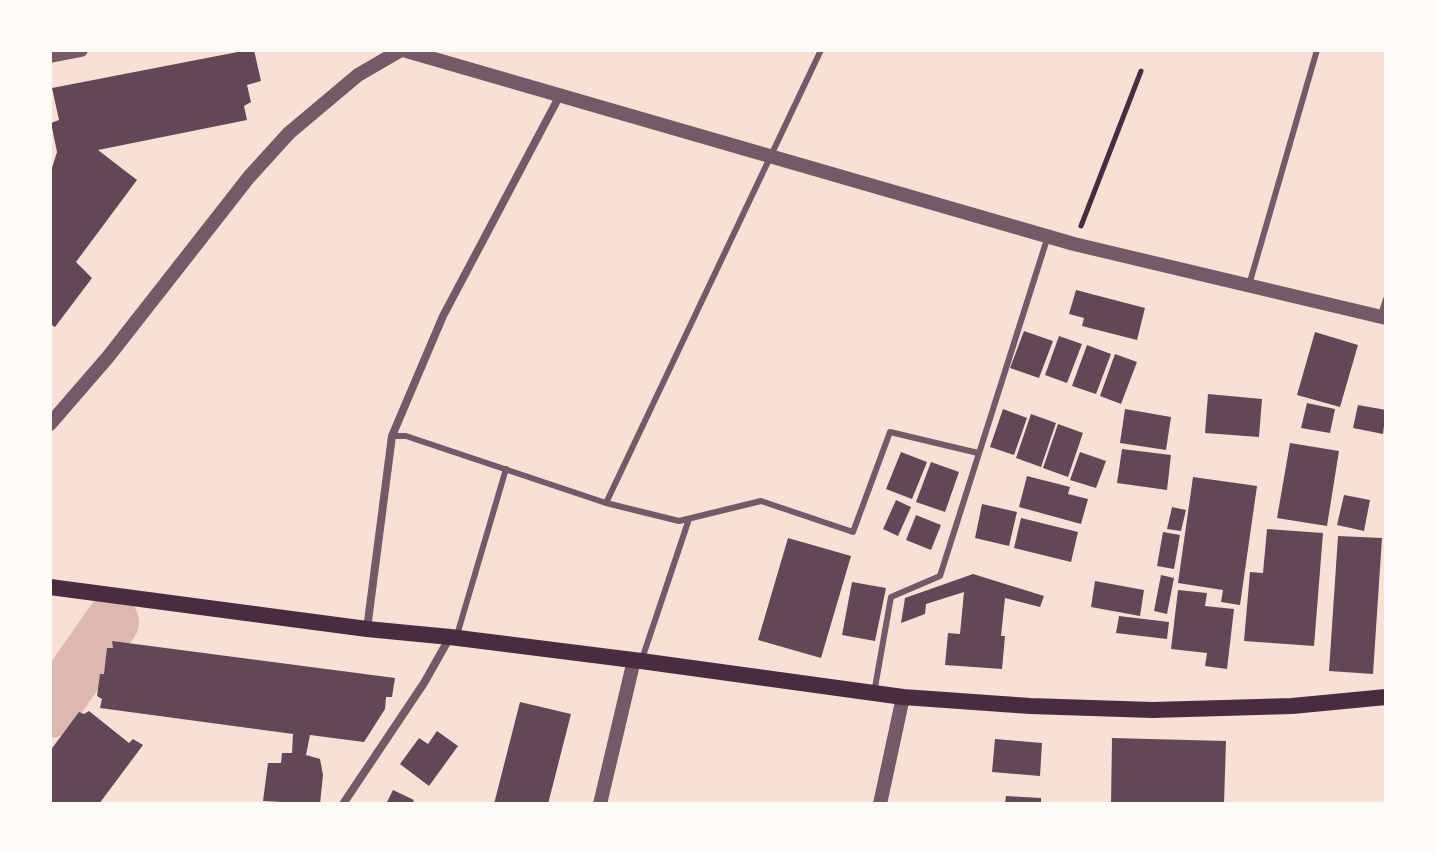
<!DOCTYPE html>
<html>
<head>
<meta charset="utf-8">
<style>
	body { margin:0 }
	#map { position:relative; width:1436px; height:854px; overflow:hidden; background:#f7e1d7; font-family:Ubuntu,sans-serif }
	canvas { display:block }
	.frame { position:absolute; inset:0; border:52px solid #fffaf5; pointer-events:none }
</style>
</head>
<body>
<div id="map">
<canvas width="1436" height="854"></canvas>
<div class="frame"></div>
</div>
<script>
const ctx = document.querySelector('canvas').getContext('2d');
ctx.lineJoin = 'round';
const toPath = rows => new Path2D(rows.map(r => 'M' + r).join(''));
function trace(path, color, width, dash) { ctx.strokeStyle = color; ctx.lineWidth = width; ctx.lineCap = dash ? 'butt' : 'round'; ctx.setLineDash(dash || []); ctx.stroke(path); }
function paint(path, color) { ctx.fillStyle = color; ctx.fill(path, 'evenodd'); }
trace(toPath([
	[50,711,112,622]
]), '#dcb8b0', 54);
paint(toPath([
	[248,50,254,50,261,81,247,85,251,102,244,106,247,120,98,150,137,180,76,262,92,278,55,327,50,324,50,174,57,152,51,123,59,120,52,88],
	[1076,290,1145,308,1137,340,1082,326,1084,318,1069,314],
	[1024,331,1053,341,1039,378,1010,368],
	[1315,332,1358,345,1340,407,1297,395],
	[1059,336,1082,344,1067,383,1045,375],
	[1087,345,1111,354,1096,394,1072,386],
	[1115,354,1137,362,1121,404,1100,396],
	[1208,394,1262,399,1259,437,1205,433],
	[1307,403,1335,409,1330,433,1301,428],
	[1358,405,1386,410,1383,434,1353,428],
	[1003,409,1027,418,1014,455,990,447],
	[1125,409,1171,417,1166,450,1120,443],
	[1031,414,1056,423,1041,467,1016,458],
	[1058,424,1083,433,1068,477,1043,468],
	[1290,443,1339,451,1327,526,1277,518],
	[1122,449,1171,455,1167,490,1117,483],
	[901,452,927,462,912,499,886,489],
	[1080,452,1106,461,1096,488,1070,480],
	[931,462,959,472,945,512,916,502],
	[1027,476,1070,487,1068,494,1088,499,1081,524,1019,507],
	[1193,477,1257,486,1240,605,1221,602,1223,590,1178,583],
	[1344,495,1370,500,1364,531,1337,525],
	[896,500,911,507,898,536,883,529],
	[982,504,1017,512,1009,546,975,538],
	[1172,507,1186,510,1181,531,1167,529],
	[916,515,941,525,931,550,906,540],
	[1021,518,1078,532,1071,562,1014,548],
	[1267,529,1323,533,1314,646,1244,641,1250,572,1263,573],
	[1163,532,1180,535,1174,569,1157,566],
	[1338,536,1382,538,1373,674,1329,671],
	[788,538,851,556,821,658,758,640],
	[973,574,1044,596,1040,607,1005,598,1001,636,1005,636,1002,669,945,665,948,633,960,634,964,592,926,604,925,614,901,623,905,598],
	[1161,575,1174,578,1167,614,1154,611],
	[1095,581,1144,590,1140,616,1091,607],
	[852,582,886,588,875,641,842,635],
	[1178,590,1207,593,1205,606,1234,609,1227,669,1205,666,1207,653,1171,649],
	[1119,616,1169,622,1167,639,1116,633],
	[112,641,395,678,392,697,386,697,385,709,364,742,310,735,306,755,320,759,323,775,320,804,263,801,268,763,281,763,282,753,292,753,293,734,100,708,102,699,97,696,100,674,104,674,107,648,113,648],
	[520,702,571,714,548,804,494,804],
	[89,711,129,743,133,739,143,745,99,804,50,804,50,751,79,712,84,714],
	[437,731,458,746,429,786,400,764,419,738,428,744],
	[1112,738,1226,741,1224,804,1111,804],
	[995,739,1042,743,1040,776,992,772],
	[393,790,414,800,412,804,386,804],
	[1006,796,1041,798,1041,804,1005,804]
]), '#644757');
trace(toPath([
	[1081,226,1141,71]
]), '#4a2c40', 5);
trace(toPath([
	[1249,285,1317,50],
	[1381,315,1386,299],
	[392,436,406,436,606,503,679,521,761,501,853,532,890,432,978,453],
	[606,503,821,50],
	[457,635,506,469],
	[642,659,689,519],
	[874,693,891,597,940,576,1048,236]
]), '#755966', 6);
trace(toPath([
	[367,629,392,436,443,316,560,95],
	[343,804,424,683,450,637]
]), '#755966', 8);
trace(toPath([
	[403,50,1074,244,1386,318],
	[50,56,81,50],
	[50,424,108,357,249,177,289,133,358,75,401,50],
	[600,804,634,660],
	[880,804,903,697]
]), '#755966', 14);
trace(toPath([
	[50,587,367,629,450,637,641,661,903,697,1030,706,1153,710,1292,706,1386,697]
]), '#4a2c40', 16);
</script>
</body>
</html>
